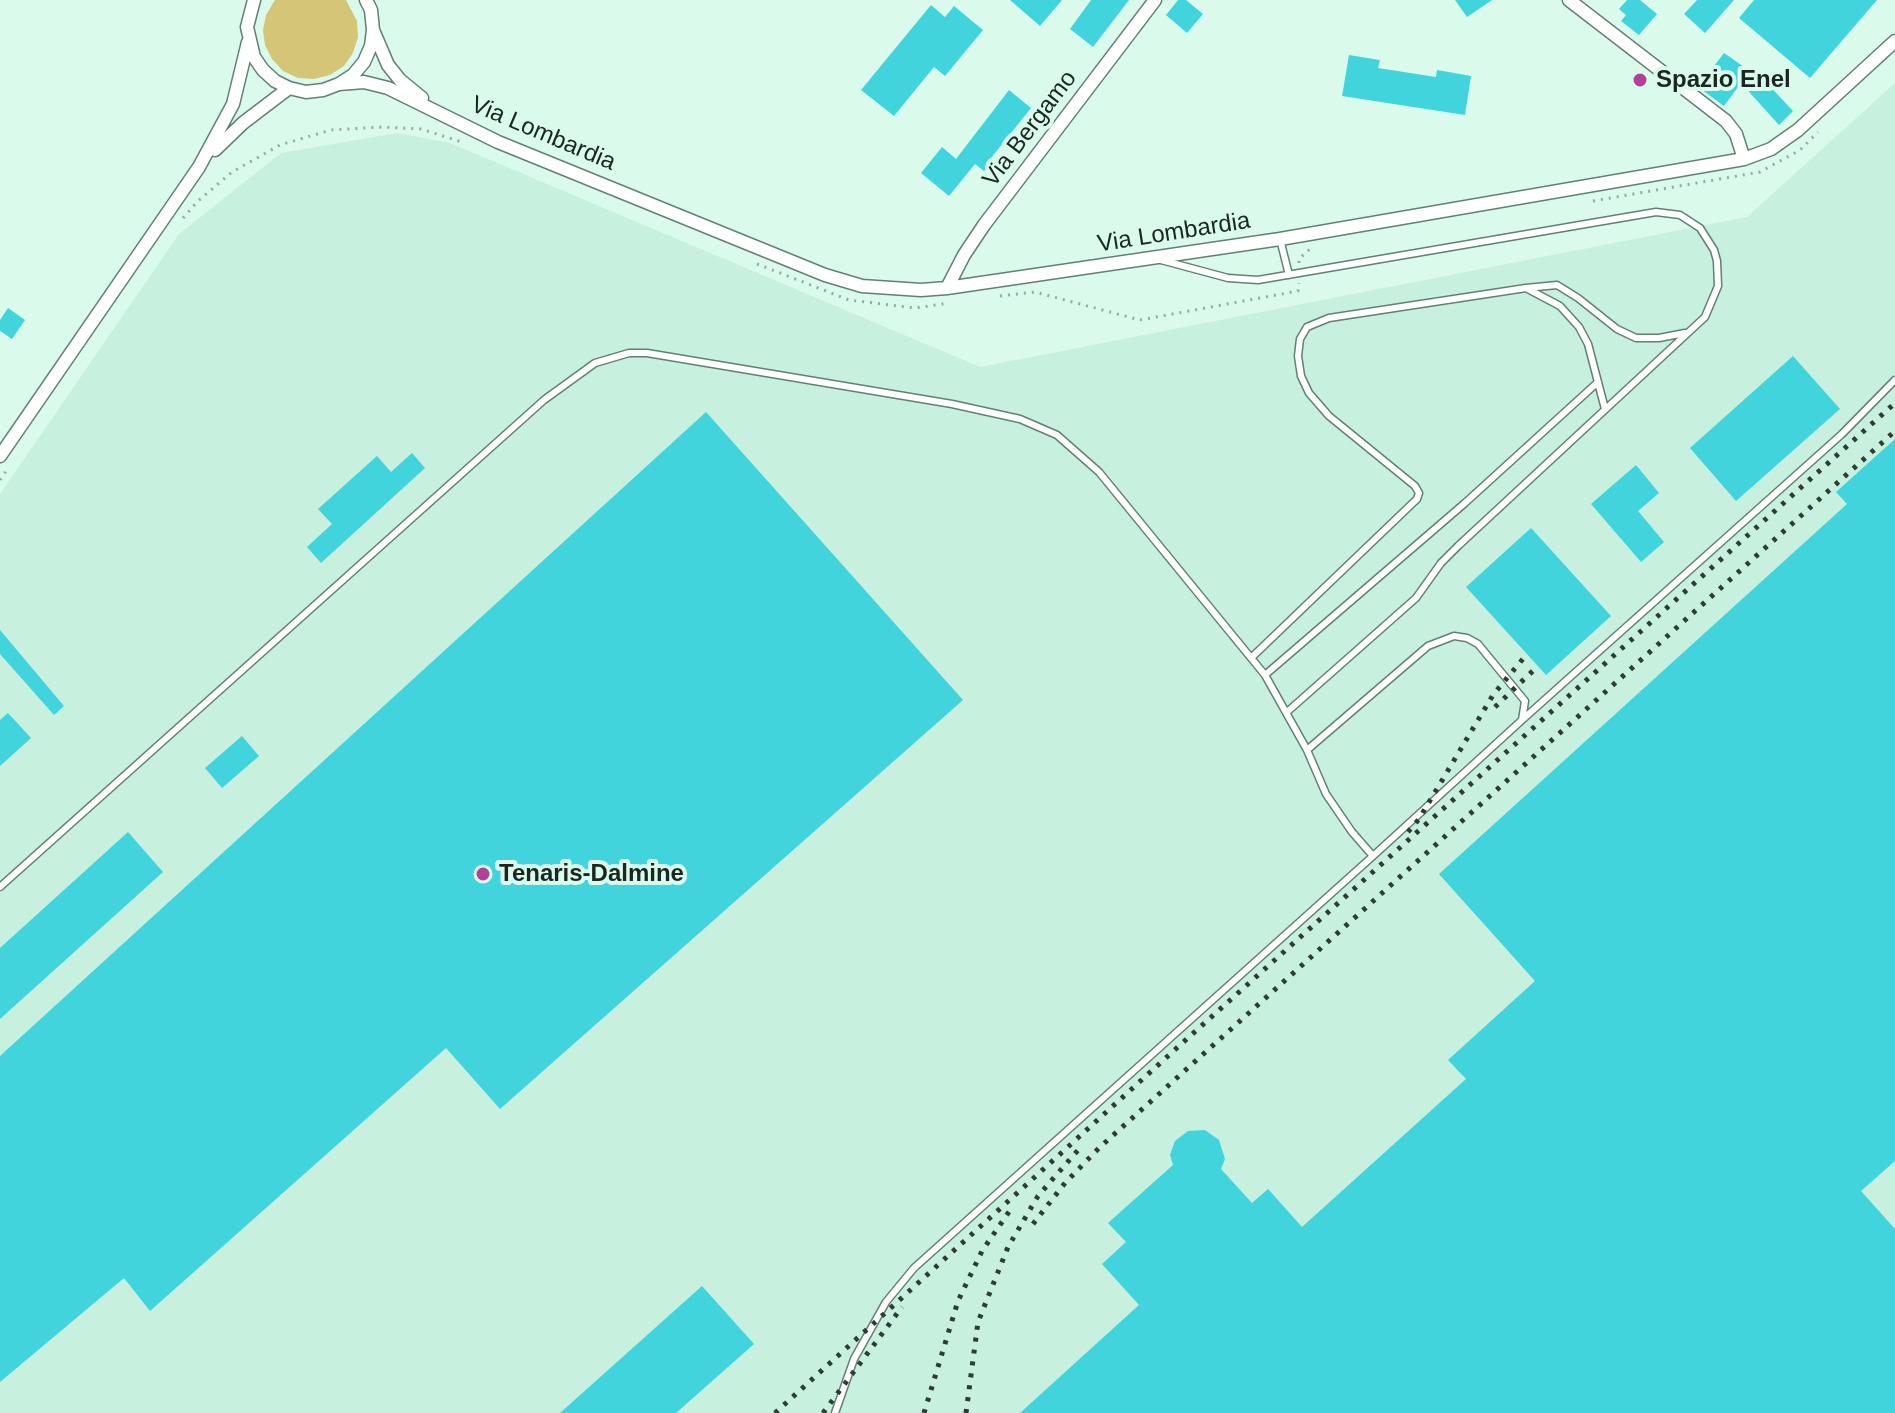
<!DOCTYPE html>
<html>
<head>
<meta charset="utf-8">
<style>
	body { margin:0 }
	canvas { display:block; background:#dafbec }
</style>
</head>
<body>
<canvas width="1895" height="1413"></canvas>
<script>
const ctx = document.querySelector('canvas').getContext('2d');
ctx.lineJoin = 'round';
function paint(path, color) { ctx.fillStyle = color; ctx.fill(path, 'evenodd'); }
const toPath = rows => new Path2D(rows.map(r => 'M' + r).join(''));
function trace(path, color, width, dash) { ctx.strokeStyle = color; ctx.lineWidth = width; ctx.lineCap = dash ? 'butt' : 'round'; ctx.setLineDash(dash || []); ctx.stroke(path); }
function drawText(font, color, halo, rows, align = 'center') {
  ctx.font = font + ' Arial,sans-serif'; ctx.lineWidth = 8; ctx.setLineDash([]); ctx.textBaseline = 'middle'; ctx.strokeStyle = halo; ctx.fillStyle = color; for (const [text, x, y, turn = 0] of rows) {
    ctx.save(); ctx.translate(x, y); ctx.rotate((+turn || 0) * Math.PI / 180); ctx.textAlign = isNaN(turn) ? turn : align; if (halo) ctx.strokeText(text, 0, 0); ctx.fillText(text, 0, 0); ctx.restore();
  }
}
paint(toPath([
	[1895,83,1895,1413,0,1413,0,494,179,234,281,153,397,133,450,143,980,367,1747,217]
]), '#c7f0de');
paint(toPath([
	[275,0,346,0,357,21,358,37,353,53,344,66,330,75,314,79,298,78,283,71,272,59,265,45,263,30,266,15]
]), '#d4c676');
paint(toPath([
	[1010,0,1062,0,1040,26],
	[1091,0,1129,0,1093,47,1070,29],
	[1178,0,1186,0,1203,14,1187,33,1166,15],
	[1455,0,1492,0,1467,17],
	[1627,0,1640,0,1657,14,1639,35,1621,21,1626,15,1619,9],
	[1697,0,1734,0,1705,33,1684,14],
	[1754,0,1877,0,1810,78,1739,18],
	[931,5,945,17,954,6,983,30,945,76,934,67,894,116,861,90],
	[1724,53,1750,71,1753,68,1793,111,1779,125,1741,83,1724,106,1698,87],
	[1349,55,1380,60,1378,68,1436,77,1437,70,1471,76,1465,115,1342,96],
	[1009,90,1031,108,991,158,993,160,984,171,975,164,949,196,921,173,942,147,956,159],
	[8,308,25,320,12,339,0,331,0,320],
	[1793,356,1840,409,1736,501,1690,448],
	[706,412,963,700,500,1109,446,1048,150,1311,124,1278,0,1382,0,1056],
	[1895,439,1895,1161,1861,1191,1895,1229,1895,1413,1020,1413,1139,1305,1102,1264,1126,1242,1108,1223,1173,1165,1170,1155,1175,1141,1188,1131,1205,1130,1219,1140,1225,1159,1221,1169,1252,1203,1268,1189,1302,1227,1466,1079,1448,1060,1535,981,1439,874,1847,504,1836,492],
	[412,453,425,468,321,563,307,547,332,524,318,509,377,456,391,472],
	[1636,465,1659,493,1638,511,1664,542,1641,562,1591,504],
	[1531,528,1611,616,1546,675,1466,587],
	[0,630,64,706,54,715,0,654],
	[8,713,31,738,0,766,0,720],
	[242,736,259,756,222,788,205,768],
	[128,832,163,872,0,1019,0,948],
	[702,1286,754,1344,676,1413,560,1413]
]), '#41d4dd');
const service = toPath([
	[1280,239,1289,275],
	[1161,260,1228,278,1258,280,1656,212,1680,215,1700,228,1714,250,1717,261,1718,286,1705,317,1458,546,1441,563,1416,598,1287,712],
	[1526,288,1557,285,1578,298,1617,329,1636,338,1659,338,1685,333],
	[1251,658,1417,499,1419,493,1415,486,1329,416,1309,393,1301,376,1298,356,1300,339,1307,327,1329,318,1526,288,1560,306,1579,327,1588,344,1605,409],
	[1265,675,1465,503,1598,382],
	[1522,720,1842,434,1895,380],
	[0,887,544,400,595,363,629,353,647,353,952,404,1020,419,1057,435,1099,472,1265,675,1307,750,1326,794,1352,832,1373,856,1522,720,1525,701,1478,644,1467,638,1454,636,1428,646,1307,750],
	[835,1413,854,1359,886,1302,914,1268,1373,856]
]);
const minor = toPath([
	[254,0,247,27,254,57,263,70,275,81,289,88,306,92,323,90,339,84,353,75,364,62,371,46,373,30],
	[366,0,371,10,373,30,388,65,400,80,422,98],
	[1569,0,1726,121,1736,134,1744,159],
	[339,84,364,82,388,88,498,142,825,275,862,286,921,290,947,288,1280,239,1744,159,1771,149,1798,130,1895,41],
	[215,150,243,123,289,88],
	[947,288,964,255,984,225,1155,0],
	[0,456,199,167,233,104,248,42]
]);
trace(service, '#628073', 9);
trace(minor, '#628073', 15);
trace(toPath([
	[1593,201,1760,172,1800,150,1818,132],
	[183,218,198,201,232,172,280,145,331,130,382,127,421,129,465,143],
	[1299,263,1299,259,1311,248],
	[757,264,849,300,915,308,949,303],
	[1000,296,1035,292,1140,320,1298,291,1299,283],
	[0,480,9,467]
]), '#92aba0', 3, [2, 6]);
trace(service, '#fff', 6);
trace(minor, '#fff', 12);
trace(toPath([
	[1495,707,1538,666],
	[1408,832,1419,819,1493,695,1527,654],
	[1033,1224,1065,1183,1099,1148,1895,431],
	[775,1413,1179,1046,1895,403],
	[823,1413,902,1307],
	[924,1413,958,1301,982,1251,1013,1206],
	[966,1413,978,1322,1008,1247,1038,1196,1079,1149]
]), '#2e3c36', 5, [4, 8]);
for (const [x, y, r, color] of [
	[1640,80,8,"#b2409b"],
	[483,874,8,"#b2409b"]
]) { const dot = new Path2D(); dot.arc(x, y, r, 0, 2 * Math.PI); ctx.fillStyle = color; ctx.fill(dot); trace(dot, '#dafbec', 3); }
drawText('bold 24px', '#1a2621', '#dafbec', [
	["Spazio Enel",1656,80],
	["Tenaris-Dalmine",499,874]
], 'left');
drawText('24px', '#1a2621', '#dafbec', [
	["Via Bergamo",1030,129,-53],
	["Via Lombardia",543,134,23],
	["Via Lombardia",1174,233,-9]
]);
</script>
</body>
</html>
